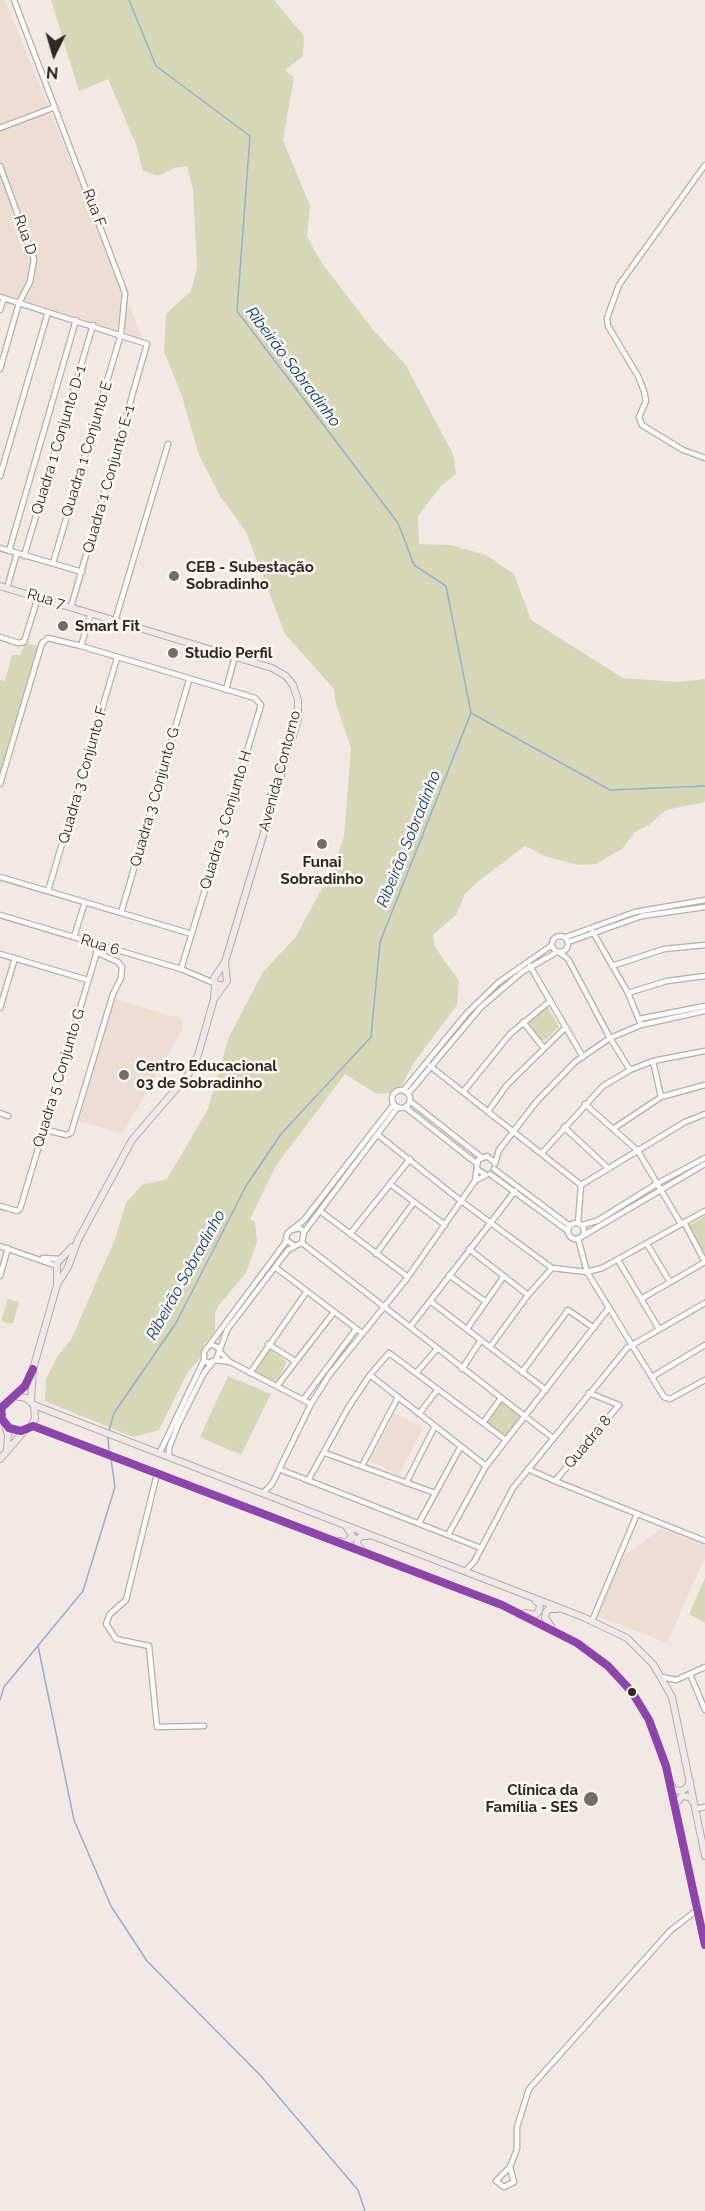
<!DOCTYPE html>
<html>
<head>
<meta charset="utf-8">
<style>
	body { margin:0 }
	#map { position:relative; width:705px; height:2211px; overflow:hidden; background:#f3e9e4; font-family:Raleway,sans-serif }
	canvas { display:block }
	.north { position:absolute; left:24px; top:24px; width:60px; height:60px; -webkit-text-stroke:4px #fff8f3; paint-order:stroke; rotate:185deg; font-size:16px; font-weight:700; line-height:24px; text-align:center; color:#2f2925 }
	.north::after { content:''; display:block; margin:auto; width:21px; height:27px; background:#2f2925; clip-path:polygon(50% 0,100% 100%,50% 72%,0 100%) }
</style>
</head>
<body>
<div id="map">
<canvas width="705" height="2211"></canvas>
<div class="north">N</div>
</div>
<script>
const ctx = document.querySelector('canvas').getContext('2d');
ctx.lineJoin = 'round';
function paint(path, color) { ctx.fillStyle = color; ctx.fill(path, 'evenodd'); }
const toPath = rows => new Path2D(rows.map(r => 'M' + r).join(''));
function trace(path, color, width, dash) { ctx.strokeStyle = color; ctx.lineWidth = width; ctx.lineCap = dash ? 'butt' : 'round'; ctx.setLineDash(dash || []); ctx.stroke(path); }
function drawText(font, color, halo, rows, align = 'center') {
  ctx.font = font + ' Raleway,sans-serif'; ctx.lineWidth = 5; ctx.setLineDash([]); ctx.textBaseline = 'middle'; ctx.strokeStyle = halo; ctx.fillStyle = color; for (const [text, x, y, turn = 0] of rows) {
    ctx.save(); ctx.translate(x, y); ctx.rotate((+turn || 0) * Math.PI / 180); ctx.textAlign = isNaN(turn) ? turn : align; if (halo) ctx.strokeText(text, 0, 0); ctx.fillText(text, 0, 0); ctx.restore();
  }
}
paint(toPath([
	[0,0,5,0,144,342,0,300],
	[114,999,182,1019,183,1029,122,1134,79,1121],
	[395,1413,423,1428,399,1475,370,1461],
	[662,1529,705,1546,705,1557,667,1643,597,1616,623,1556]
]), '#eeddd3');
paint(toPath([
	[51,0,274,0,304,36,303,56,285,70,294,77,283,140,310,206,307,236,321,262,375,332,405,364,453,454,456,474,441,486,418,516,419,544,451,545,486,555,514,574,531,620,623,678,679,682,705,679,705,802,666,810,649,825,635,832,622,849,596,864,579,865,548,857,525,846,476,883,465,894,456,915,433,935,435,947,459,981,457,1005,413,1064,402,1085,390,1093,377,1094,345,1074,275,1167,250,1219,255,1222,257,1242,246,1273,219,1305,215,1313,215,1331,204,1344,199,1360,188,1372,159,1430,133,1437,45,1401,46,1379,57,1357,71,1340,115,1239,126,1203,142,1185,167,1179,208,1109,229,1037,263,972,295,938,331,872,344,837,351,748,336,704,334,689,285,634,246,532,220,496,199,455,181,393,164,352,166,314,191,291,197,268,193,190,187,166,174,168,158,176,143,171,136,144,108,79,79,91],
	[25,643,39,647,0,779,0,680,5,681,12,655,20,655],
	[547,1006,559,1027,547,1039,541,1040,528,1022],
	[705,1216,705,1257,704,1257,688,1226],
	[8,1299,19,1302,13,1324,1,1321],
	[268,1348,287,1362,278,1379,272,1381,255,1371],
	[228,1376,271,1394,241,1455,200,1437],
	[502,1402,522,1415,522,1418,507,1436,487,1424,488,1420],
	[705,1578,705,1623,689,1614]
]), '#d5d7b6');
trace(toPath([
	[471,713,610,790,705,786],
	[109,1431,114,1413,176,1323,246,1186,281,1134,371,1037,380,942,471,713,446,586,414,565,398,523,237,311,250,136,156,66,129,0],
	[108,1436,109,1452],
	[38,1646,74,1820,111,1906,147,1961,260,2075,358,2190,365,2211],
	[0,1700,4,1687,83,1591,115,1487,111,1459]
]), '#94afd2', 1.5);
const minor = toPath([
	[14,0,125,293,121,334,53,563],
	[0,128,55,107],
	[705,165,619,285,607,318,608,326,638,376,644,391,646,401,639,417,642,425,683,450,705,458],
	[0,166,34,259,30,282,19,303,0,369],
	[0,297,147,344,71,607],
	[0,310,4,298],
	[0,476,48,312],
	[0,548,82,572],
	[9,551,76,320],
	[24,556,93,325],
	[7,588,17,553],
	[115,621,168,444],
	[0,637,18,643,24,642,38,597],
	[81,646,255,698,261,705,181,969],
	[226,690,235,656],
	[0,784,42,643,48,638,81,646,91,613],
	[0,877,192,934],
	[48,891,117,658],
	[121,913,189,680],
	[0,915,181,969,214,983],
	[593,932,628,993,641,1025],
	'552 944a8 8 0 1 1 16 0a8 8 0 1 1-16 0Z',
	[74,937,85,902],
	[566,937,635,912,705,900],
	[568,942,642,916,705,907],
	[559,952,568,959,610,1038,630,1070],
	[0,954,88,980],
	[530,966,583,1057],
	[612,966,664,949,705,945],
	[628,993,667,981,705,976],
	[0,1008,15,958],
	[639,1019,705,1006],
	[523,1022,543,1047],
	[653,1061,661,1097],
	[430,1066,581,1185],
	'392 1099a9 9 0 1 1 18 0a9 9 0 1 1-18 0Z',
	[403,1091,467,1013,499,982,552,945],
	[464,1091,510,1034,550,1001],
	[408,1094,481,1007,522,972,557,952],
	[410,1101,481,1157],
	[585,1104,638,1151,681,1224],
	[405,1107,476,1163],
	[489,1110,507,1085,565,1028],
	[0,1113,8,1116],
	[564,1127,608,1168],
	[43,1129,66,1135,71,1133,113,994,121,978,122,967,118,962,96,952],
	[613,1129,661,1097,705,1085],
	[378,1135,461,1201,552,1268,587,1272,602,1268,705,1211],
	[542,1153,603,1086,630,1070,653,1061,705,1051],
	[495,1164,499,1150,537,1101,575,1062,610,1038,641,1025,705,1011],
	[477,1169,486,1175],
	[494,1169,570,1226],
	[490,1174,568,1231],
	[475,1181,478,1160,487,1156,494,1162],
	[390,1184,445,1225],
	[581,1185,685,1122,705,1114],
	[0,1206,17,1211,20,1209,99,945],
	[320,1211,408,1277],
	[684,1222,705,1262],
	[578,1223,581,1185],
	'568 1231a8 8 0 1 1 16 0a8 8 0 1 1-16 0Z',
	[582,1225,597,1221,658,1183,705,1158],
	[294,1228,304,1220,394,1104],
	[304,1232,398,1107],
	[350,1234,410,1159],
	[581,1237,705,1164],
	[578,1238,587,1272,664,1397,670,1399,705,1380],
	[302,1243,553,1438],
	[647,1244,670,1282],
	[0,1246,57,1266],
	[469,1249,528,1295],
	[376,1254,414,1202],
	[43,1258,60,1259],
	[618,1260,659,1329],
	[275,1267,362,1333],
	[449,1275,486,1302],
	[0,1276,8,1248],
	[641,1299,705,1262],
	[430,1301,546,1390],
	[410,1327,515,1191],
	[467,1329,504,1276],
	[210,1344,285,1243,287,1234,291,1230,300,1228,304,1232,302,1243,295,1246,286,1240],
	[268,1344,295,1361],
	[490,1347,528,1295,552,1268],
	[219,1348,210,1344,204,1352,204,1360,208,1363,216,1360,227,1330,288,1250,294,1247],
	[219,1351,230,1362],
	[216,1360,230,1362,311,1404],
	[462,1369,481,1340],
	[417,1372,437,1349],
	[522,1372,568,1310,594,1328],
	[250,1373,307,1291],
	[370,1375,486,1466],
	[652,1377,705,1345],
	[277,1386,334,1312],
	[303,1400,356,1329],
	[419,1414,438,1389],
	[483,1423,501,1398],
	[160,1452,204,1360],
	[325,1453,435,1493],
	[169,1456,169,1448,178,1425,204,1373,212,1363],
	[362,1466,398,1397],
	[279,1469,481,1548],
	[528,1469,555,1481,619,1405,589,1393],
	[157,1474,126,1600,110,1614,106,1624,116,1639,149,1646,157,1727,204,1726],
	[309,1479,348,1408,370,1375,389,1353,506,1440],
	[555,1481,705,1541],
	[406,1483,435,1426],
	[263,1493,272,1484,311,1404,330,1374,408,1277,475,1181,486,1175],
	[419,1523,461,1446],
	[448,1535,486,1466,608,1309],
	[465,1571,474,1562,513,1488,627,1348,705,1303],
	[592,1621,637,1514],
	[690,1674,705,1710],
	[662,1677,676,1680,705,1667],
	[695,1809,705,1807],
	[510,2167,514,2182,504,2187,496,2181,510,2167,517,2149,517,2127,529,2089,670,1931,697,1910]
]);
const major = toPath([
	[0,586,272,668,286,676,293,685,298,700,298,719,225,962,214,978,215,984,223,986],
	[214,999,227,981,225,962],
	[57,1285,68,1267,78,1240,132,1140,188,1075,198,1055,214,999,215,984],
	[33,1369,25,1386,1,1408,2,1419,9,1428,21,1431,33,1426,502,1605,577,1643,608,1666,632,1692,649,1720,666,1766,705,1945],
	[15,1396,26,1398,34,1405,35,1419,30,1427],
	[31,1401,33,1369,57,1285,57,1263,72,1247],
	[34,1405,583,1617,627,1638,653,1664,672,1697,705,1856],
	[5,1425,8,1435,7,1450],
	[0,1459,26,1429],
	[340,1541,345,1543,353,1537,346,1526],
	[363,1551,357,1544,358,1539,362,1536,368,1536],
	[525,1613,535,1615,539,1611,540,1604,536,1601],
	[551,1626,545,1618,546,1612,549,1609,557,1609],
	[672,1786,674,1790,682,1791,687,1787,690,1781],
	[676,1804,682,1796,690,1797,692,1801]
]);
trace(minor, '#b5aeaa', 7);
trace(major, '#b8aaa9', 8);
trace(minor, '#fdfcfb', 4.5);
trace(major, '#efe8e8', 6);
trace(toPath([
	[33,1369,25,1386,1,1408,2,1419,9,1428,21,1431,33,1426,502,1605,577,1643,608,1666,632,1692,649,1720,666,1766,705,1945]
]), '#8e44ad', 8);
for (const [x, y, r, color] of [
	[174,576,6,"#746c68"],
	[63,626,6,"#746c68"],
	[173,653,6,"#746c68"],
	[322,844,6,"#746c68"],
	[124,1075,6,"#746c68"],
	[632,1692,5,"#2f2925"],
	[591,1799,8,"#746c68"]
]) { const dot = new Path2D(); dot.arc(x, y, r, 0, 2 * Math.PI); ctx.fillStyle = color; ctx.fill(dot); trace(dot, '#fff8f3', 2); }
drawText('15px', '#2f2925', '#fff8f3', [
	["Rua F",94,208,69],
	["Rua D",25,235,71],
	["Quadra 1 Conjunto D-1",59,440,-73],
	["Quadra 1 Conjunto E",87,449,-73],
	["Quadra 1 Conjunto E-1",109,479,-74],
	["Rua 7",46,599,16],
	["Avenida Contorno",280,771,-75],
	["Quadra 3 Conjunto F",83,775,-74],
	["Quadra 3 Conjunto G",155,797,-74],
	["Quadra 3 Conjunto H",226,820,-73],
	["Rua 6",100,945,17],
	["Quadra 5 Conjunto G",59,1078,-73],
	["Quadra 8",588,1442,-50]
]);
drawText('bold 15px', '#2f2925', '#fff8f3', [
	["CEB - Subestação",186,567],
	["Sobradinho",186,584],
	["Smart Fit",75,626],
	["Studio Perfil",185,653],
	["Funai",322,862,"center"],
	["Sobradinho",322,879,"center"],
	["Centro Educacional",136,1066],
	["03 de Sobradinho",136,1083],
	["Clínica da",578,1790,"right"],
	["Família - SES",578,1807,"right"]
], 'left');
drawText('italic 16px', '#024180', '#fff8f3', [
	["Ribeirão Sobradinho",293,367,53],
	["Ribeirão Sobradinho",409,839,-68],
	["Ribeirão Sobradinho",186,1275,-61]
]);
</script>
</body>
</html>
